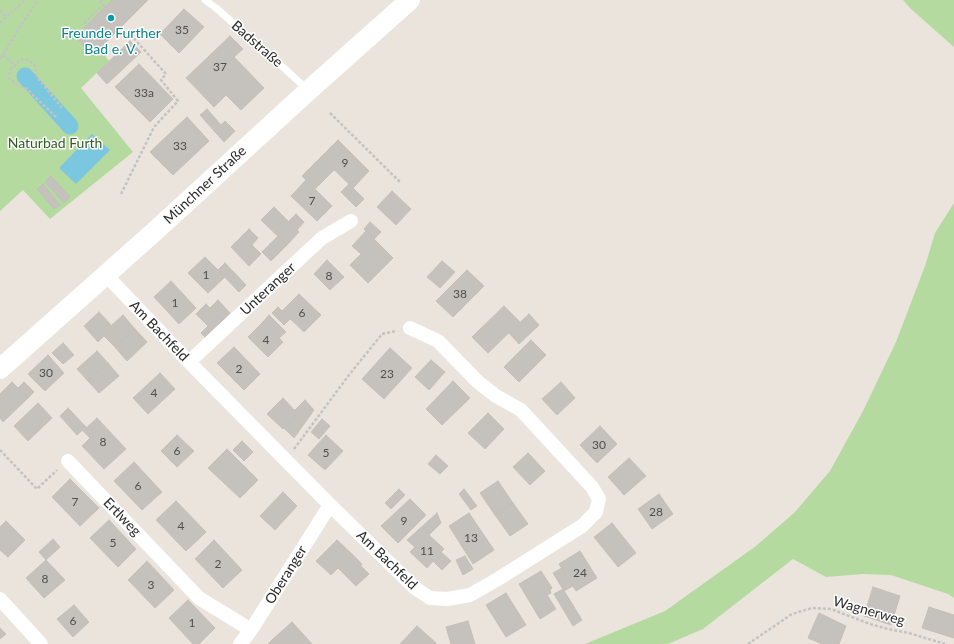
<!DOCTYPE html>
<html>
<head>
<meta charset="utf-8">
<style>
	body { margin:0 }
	canvas { display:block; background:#eae4dd }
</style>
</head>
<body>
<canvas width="954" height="644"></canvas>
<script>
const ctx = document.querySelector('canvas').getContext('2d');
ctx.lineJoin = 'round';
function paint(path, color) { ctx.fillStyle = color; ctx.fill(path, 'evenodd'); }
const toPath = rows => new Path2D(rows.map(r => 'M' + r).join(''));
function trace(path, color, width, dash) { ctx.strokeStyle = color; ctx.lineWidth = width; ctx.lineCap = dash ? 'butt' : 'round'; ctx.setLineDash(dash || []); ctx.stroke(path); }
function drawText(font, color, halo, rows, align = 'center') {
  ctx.font = font + ' Lato,sans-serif'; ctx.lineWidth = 3; ctx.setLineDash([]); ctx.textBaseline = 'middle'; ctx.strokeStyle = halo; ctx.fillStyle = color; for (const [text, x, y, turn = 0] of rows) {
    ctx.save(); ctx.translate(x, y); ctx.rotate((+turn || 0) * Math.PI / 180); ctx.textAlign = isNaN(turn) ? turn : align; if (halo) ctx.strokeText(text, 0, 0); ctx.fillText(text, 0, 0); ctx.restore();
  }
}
paint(toPath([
	[0,0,148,0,100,48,109,61,81,88,133,152,50,219,23,190,0,211],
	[903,0,954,0,954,47,911,9],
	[954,203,954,598,948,594,891,575,863,574,826,577,793,559,703,629,668,644,585,644,665,611,756,546,795,512,830,471,863,411,896,342,925,266,935,233]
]), '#b5da9f');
paint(toPath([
	[92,134,110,150,76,184,59,168]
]), '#7bc7e0');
trace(toPath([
	[25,76,70,126]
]), '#7bc7e0', 17);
const building = toPath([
	[112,0,148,0,93,55,75,37,112,0],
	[184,9,204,27,179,53,160,34,184,9],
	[230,36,243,49,234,57,264,88,241,110,226,95,214,107,186,78,230,36],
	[130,41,141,52,107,84,97,73,130,41],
	[139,64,173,99,150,122,115,87,139,64],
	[207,109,221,125,225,121,235,131,224,142,200,115,207,109],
	[187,117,209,141,173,175,150,152,187,117],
	[338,140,369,171,353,188,321,157,338,140],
	[321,157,334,170,315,189,302,176,321,157],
	[51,176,70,197,64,203,45,182,51,176],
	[306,180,332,206,317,221,291,196,306,180],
	[43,184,60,205,54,209,37,189,43,184],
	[349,184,364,199,356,207,341,192,349,184],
	[392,191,411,209,396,225,377,207,392,191],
	[274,207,299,232,287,245,261,220,274,207],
	[296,214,304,222,297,230,288,222,296,214],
	[370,222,381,232,374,239,364,229,370,222],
	[249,229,258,238,252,245,261,254,249,266,231,247,249,229],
	[366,231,393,258,368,283,350,265,361,254,352,246,366,231],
	[278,236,287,245,279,253,270,244,278,236],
	[270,244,279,253,271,261,262,252,270,244],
	[205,257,225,277,208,293,188,273,205,257],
	[327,260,344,277,330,290,314,274,327,260],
	[442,261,455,272,440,288,427,277,442,261],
	[225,263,246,285,239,292,218,270,225,263],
	[467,270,484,286,453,317,436,301,467,270],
	[171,281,196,308,179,324,154,297,171,281],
	[299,294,321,315,304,332,282,311,299,294],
	[218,300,230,313,222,321,210,308,218,300],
	[206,304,222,321,212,330,196,314,206,304],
	[504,306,520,322,488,353,472,337,504,306],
	[278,307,290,319,284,325,272,313,278,307],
	[99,312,111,325,102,334,104,336,98,342,84,326,99,312],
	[529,314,539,325,519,344,509,333,529,314],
	[123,315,135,329,115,347,102,334,123,315],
	[269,315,286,332,279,338,263,322,269,315],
	[263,322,283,342,268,357,248,337,263,322],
	[208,326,212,330,205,337,201,333,208,326],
	[135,329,147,342,127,361,115,347,135,329],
	[531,340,546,355,519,382,504,367,531,340],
	[63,343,74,355,63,364,52,353,63,343],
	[234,347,260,374,244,390,217,363,234,347],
	[390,348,412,368,384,399,362,379,390,348],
	[97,351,108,363,88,381,77,369,97,351],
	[48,355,64,373,45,391,28,374,48,355],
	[431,360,445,372,429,390,415,377,431,360],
	[108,363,119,376,99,393,88,381,108,363],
	[160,373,175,389,148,414,133,398,160,373],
	[453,381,470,398,442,425,426,409,453,381],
	[12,382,28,398,3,422,0,418,0,394,12,382],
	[24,382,34,392,28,398,18,388,24,382],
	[561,382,575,398,557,415,542,399,561,382],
	[283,398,298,414,283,429,267,414,283,398],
	[305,400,314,410,294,438,284,428,298,414,295,410,305,400],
	[38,403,52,418,28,441,14,426,38,403],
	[68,408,86,427,77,435,60,416,68,408],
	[488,413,504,429,485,449,468,433,488,413],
	[97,418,126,449,104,469,82,446,90,438,83,431,97,418],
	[322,419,330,426,319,439,311,432,322,419],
	[600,426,617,444,597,463,580,445,600,426],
	[177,435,194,451,177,467,161,451,177,435],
	[326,435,343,451,325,470,308,455,326,435],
	[242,441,253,452,244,461,233,450,242,441],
	[227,449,258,480,240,498,208,468,227,449],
	[528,453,545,471,530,485,513,467,528,453],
	[436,455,448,466,440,474,428,464,436,455],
	[629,458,646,476,624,495,608,477,629,458],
	[134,462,162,492,142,510,114,481,134,462],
	[70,479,99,508,80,526,52,497,70,479],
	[498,481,513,503,495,515,480,493,498,481],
	[399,489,405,495,391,509,385,503,399,489],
	[464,489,477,506,471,510,459,494,464,489],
	[283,492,297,506,275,530,260,516,283,492],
	[659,494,673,514,652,529,638,509,659,494],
	[410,499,426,515,398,543,381,526,410,499],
	[176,501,206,532,186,551,156,520,176,501],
	[513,503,528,524,510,536,495,515,513,503],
	[437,513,441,523,429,535,428,534,415,547,407,540,437,513],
	[469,513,494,550,473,564,449,526,469,513],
	[109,520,136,549,118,567,90,538,109,520],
	[6,521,25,540,8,557,0,550,0,527,6,521],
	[612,523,636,553,618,567,594,537,612,523],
	[428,534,444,549,441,552,451,561,442,570,433,561,427,568,410,552,428,534],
	[53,539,60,547,46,560,39,552,53,539],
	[214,540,242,570,223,588,195,559,214,540],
	[337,540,352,554,331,575,316,561,337,540],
	[580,551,597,578,576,591,559,564,580,551],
	[352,554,362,564,348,578,338,568,352,554],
	[465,556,473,569,463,575,456,560,465,556],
	[46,560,65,580,44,598,26,578,46,560],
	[147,561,174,590,155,608,128,580,147,561],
	[361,566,369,574,356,586,348,578,361,566],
	[562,568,573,586,564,591,553,573,562,568],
	[541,571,552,588,550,590,551,593,547,595,556,609,540,619,519,584,541,571],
	[873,587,900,596,891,625,864,616,873,587],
	[563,589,582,620,573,626,554,594,563,589],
	[506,593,526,625,506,637,486,605,506,593],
	[188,600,215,628,199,644,193,644,169,618,188,600],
	[74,605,89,622,73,637,57,619,74,605],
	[929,607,954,615,954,638,922,628,929,607],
	[819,613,846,626,839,644,822,644,808,638,819,613],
	[468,621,475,644,451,644,446,627,468,621],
	[292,622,312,644,268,644,273,639,292,622],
	[417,626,436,643,436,644,400,644,417,626],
	[0,628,6,634,0,639,0,628]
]);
paint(building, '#c5c1bc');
trace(building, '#c5bfb7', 1);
trace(toPath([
	[0,10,6,17],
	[0,23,6,17,25,0],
	[84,23,104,5,100,0],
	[3,55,15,65],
	[0,58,3,55,17,31,38,0],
	[330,113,401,183],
	[56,117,27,89,18,86,9,78,9,71,22,59,29,60,35,66,37,77,62,108],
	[121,194,154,127,178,101,161,80,166,74,129,33],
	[294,449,349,375,382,334,396,331],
	[0,450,37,489,57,470],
	[748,644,792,614,812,608,831,609,870,624,888,629,909,633,945,644]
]), '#c3c3c3', 2.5, [3, 2]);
trace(toPath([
	[205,0,216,8,273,58,308,90]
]), '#fff', 7);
trace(toPath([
	[106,275,189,362,330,505,415,588,430,598,447,599,470,595,498,579,582,526,596,512,599,499,592,487,521,410,496,396,478,382,438,341,410,328],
	[189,362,322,238,351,221],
	[68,461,199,598,251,630],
	[0,599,41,644],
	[240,644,251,630,330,505]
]), '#fff', 14);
trace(toPath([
	[0,369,154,232,308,91,410,0]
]), '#fff', 20);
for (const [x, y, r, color] of [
	[111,18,4,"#0f9aa8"]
]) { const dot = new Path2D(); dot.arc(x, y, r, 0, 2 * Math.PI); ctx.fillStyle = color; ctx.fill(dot); trace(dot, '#fff', 1.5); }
drawText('12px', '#504f4e', null, [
	["35",182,30],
	["37",220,67],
	["33a",144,93],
	["33",180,146],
	["9",345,163],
	["7",312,201],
	["1",206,275],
	["8",329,276],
	["38",460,294],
	["1",175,303],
	["6",302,313],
	["4",266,340],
	["2",239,369],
	["30",46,373],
	["23",387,374],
	["4",154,393],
	["8",103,442],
	["30",599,445],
	["6",177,451],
	["5",326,453],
	["6",138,486],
	["7",75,502],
	["28",656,512],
	["9",404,521],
	["4",181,526],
	["13",471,538],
	["5",113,543],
	["11",427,551],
	["2",218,564],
	["24",580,573],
	["8",45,579],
	["3",151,585],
	["6",73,621],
	["1",192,623]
]);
drawText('14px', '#0d838f', '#fff', [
	["Freunde Further",111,33],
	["Bad e. V.",111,49]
]);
drawText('14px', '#292929', '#fff', [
	["Badstraße",257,44,41],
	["Münchner Straße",205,185,-43],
	["Unteranger",268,289,-43],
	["Am Bachfeld",159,331,46],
	["Ertlweg",122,517,46],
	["Am Bachfeld",387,560,44],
	["Oberanger",286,575,-58],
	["Wagnerweg",869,611,16]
]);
drawText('14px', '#305d22', '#fff', [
	["Naturbad Furth",55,143]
]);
</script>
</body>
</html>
